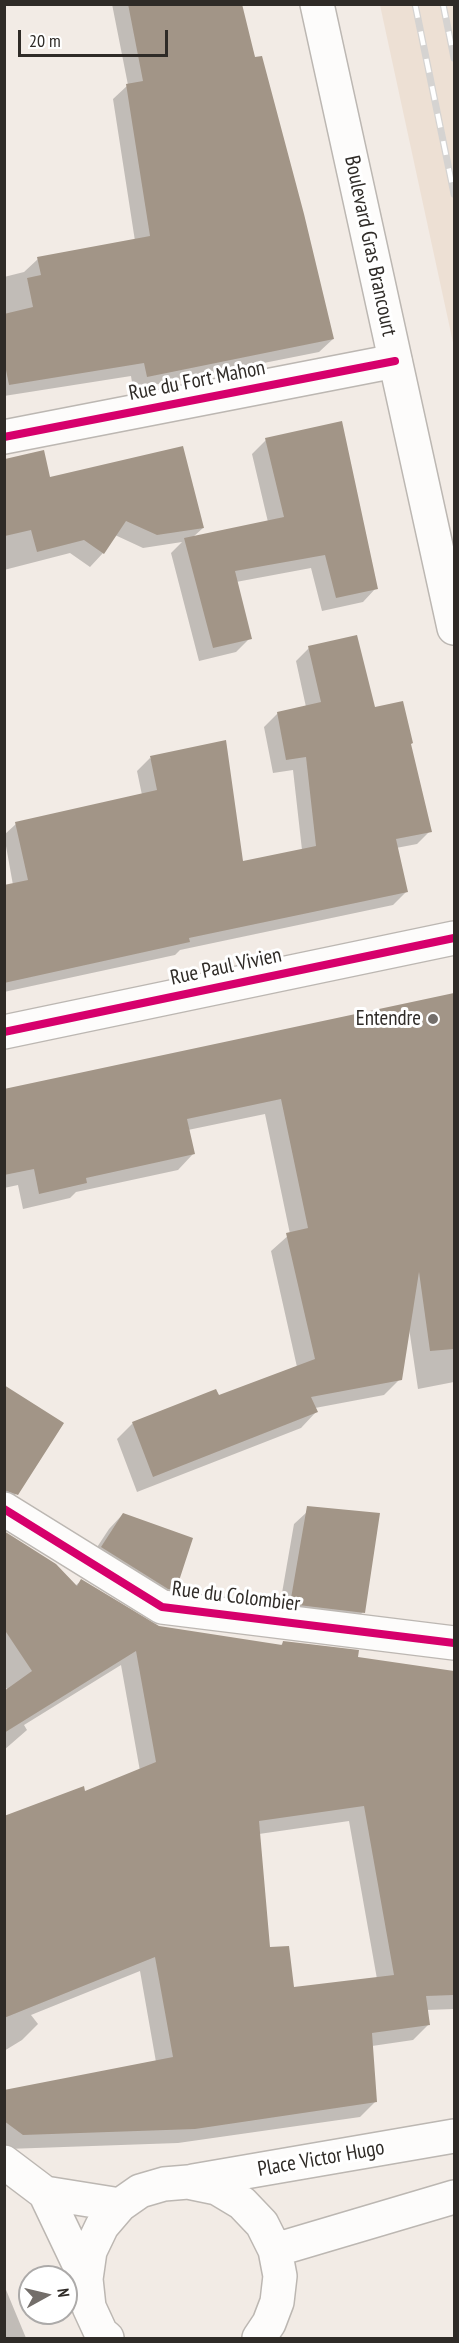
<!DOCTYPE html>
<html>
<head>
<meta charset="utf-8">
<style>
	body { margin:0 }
	#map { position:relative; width:459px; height:2343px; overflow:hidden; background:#f2ebe5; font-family:"PT Sans Narrow",sans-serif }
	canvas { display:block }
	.frame { position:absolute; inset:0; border:6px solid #2f2b27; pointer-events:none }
	.north { position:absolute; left:18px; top:2265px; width:60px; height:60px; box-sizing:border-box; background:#fff; border:2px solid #acaaa9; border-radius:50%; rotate:82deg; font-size:16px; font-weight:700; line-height:24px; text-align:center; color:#2f2b27 }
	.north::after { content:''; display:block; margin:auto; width:21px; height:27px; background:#736e6a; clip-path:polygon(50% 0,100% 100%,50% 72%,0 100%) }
	.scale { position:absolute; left:18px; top:30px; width:150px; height:27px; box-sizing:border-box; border:3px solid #2f2b27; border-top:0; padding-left:8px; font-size:18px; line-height:21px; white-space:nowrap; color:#2f2b27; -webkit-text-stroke:4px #fff; paint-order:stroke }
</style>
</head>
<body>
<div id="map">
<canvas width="459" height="2343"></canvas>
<div class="frame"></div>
<div class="north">N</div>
<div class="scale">20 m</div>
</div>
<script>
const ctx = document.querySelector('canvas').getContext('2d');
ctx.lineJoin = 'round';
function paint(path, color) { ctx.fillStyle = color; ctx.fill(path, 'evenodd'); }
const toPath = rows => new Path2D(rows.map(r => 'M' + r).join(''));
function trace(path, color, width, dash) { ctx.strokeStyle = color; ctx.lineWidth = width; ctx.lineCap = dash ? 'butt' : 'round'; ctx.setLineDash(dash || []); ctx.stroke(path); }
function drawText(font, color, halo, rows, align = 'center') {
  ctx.font = font + ' "PT Sans Narrow",sans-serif'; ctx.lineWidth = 6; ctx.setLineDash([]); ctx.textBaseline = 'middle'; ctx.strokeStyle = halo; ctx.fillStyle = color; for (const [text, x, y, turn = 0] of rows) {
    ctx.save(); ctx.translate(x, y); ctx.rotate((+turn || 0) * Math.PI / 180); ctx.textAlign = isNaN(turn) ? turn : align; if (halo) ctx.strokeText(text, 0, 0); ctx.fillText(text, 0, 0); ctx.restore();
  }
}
paint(toPath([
	[380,5,454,5,454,347]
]), '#ede0d4');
paint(toPath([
	[112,4,240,4,333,339,319,352,133,389,131,376,4,396,4,277,24,272,38,259,135,241,113,99,128,85],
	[266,440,376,588,363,602,322,611,311,568,236,582,250,638,236,652,199,661,171,553,182,542,143,548,115,535,103,553,90,567,70,553,4,570,4,461,43,452,49,479,203,528,193,537,268,522,252,454],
	[309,648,409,745,430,831,417,844,396,848,406,892,393,905,180,950,175,955,4,992,4,887,13,885,4,835,16,824,142,795,137,771,150,758,242,862,302,850,293,770,273,773,264,727,278,713,306,707,296,661],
	[454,994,454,1382,418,1389,409,1328,400,1379,384,1395,315,1408,316,1412,301,1428,137,1492,117,1439,133,1423,218,1397,297,1367,271,1251,290,1234,265,1114,188,1130,193,1154,178,1170,76,1192,70,1198,23,1209,18,1185,4,1188,4,1091],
	[4,1387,16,1494,4,1506],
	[307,1512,363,1612,351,1625,278,1616,294,1524],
	[123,1514,175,1589,160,1603,88,1561,109,1529],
	[4,1533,75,1586,81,1581,159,1627,280,1646,284,1642,356,1658,454,1673,454,2009,426,2010,428,2025,413,2040,372,2046,376,2101,360,2117,178,2143,7,2149,4,2147,4,2091,156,2062,140,1971,31,2015,38,2024,22,2040,4,2051,4,1818,84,1793,140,1771,121,1665,24,1725,27,1730,4,1750,4,1692,8,1690,4,1686],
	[349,1821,377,1979,292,1989,269,1949,259,1834],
	[4,2285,26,2338,4,2338]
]), '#0003');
paint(toPath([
	[128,4,242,4,255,57,262,56,304,214,334,339,147,377,144,363,9,385,4,360,4,314,33,307,27,278,41,275,37,257,150,236,126,84,143,81],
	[342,421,378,589,336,598,325,555,235,571,252,639,213,648,184,538,284,517,265,438],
	[183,446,204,528,157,535,126,521,104,554,84,540,37,552,31,530,5,536,5,459,44,450,50,477],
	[357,635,375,707,403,701,413,743,411,744,432,832,396,839,408,892,189,938,190,942,4,983,4,885,28,880,15,822,157,790,150,756,226,740,243,861,316,846,306,757,286,760,277,712,321,702,308,646],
	[454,993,454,1349,430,1351,419,1272,402,1380,311,1397,318,1412,153,1477,132,1422,216,1389,219,1395,315,1359,286,1233,308,1228,281,1099,187,1119,195,1154,86,1178,87,1183,39,1194,34,1169,4,1175,4,1089],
	[4,1385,64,1423,18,1495,4,1490],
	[307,1506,380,1513,365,1613,290,1604],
	[123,1513,193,1538,176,1590,168,1589,101,1547],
	[4,1531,56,1564,77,1586,81,1579,159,1626,282,1645,283,1641,359,1650,358,1657,454,1671,454,1995,426,1996,430,2025,372,2033,377,2102,195,2129,23,2135,4,2121,4,2090,173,2057,155,1957,4,2018,4,1816,84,1786,85,1791,156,1762,136,1651,4,1733,4,1691,32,1671,4,1629],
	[364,1806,394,1975,294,1987,289,1946,270,1947,259,1821]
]), '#a29587');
const street = toPath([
	[4,437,395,361],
	[4,1032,454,938],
	[4,1509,162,1607,454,1643]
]);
const secondary = toPath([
	[317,4,454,628],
	[4,2162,45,2193,120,2205],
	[193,2181,454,2136],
	[45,2193,86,2279],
	[275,2250,454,2197],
	[107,2338,101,2333,89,2307,86,2279,90,2251,102,2226,120,2205,140,2191,164,2184,188,2182,217,2188,242,2203,262,2224,275,2250,280,2276,277,2302,269,2323,259,2338]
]);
trace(street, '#bcb7b2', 36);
trace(secondary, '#bcb7b2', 36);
trace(street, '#fdfcfb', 33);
trace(secondary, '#fdfcfb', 33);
const rail = toPath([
	[415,4,454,194],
	[443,4,454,58]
]);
trace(rail, '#d5d3d1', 7);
trace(rail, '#fff', 4.5, [14]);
trace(toPath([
	[4,437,395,361],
	[4,1032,454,938],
	[4,1509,162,1607,454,1643]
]), '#d6006c', 8);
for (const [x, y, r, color] of [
	[433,1019,6,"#736e6a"]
]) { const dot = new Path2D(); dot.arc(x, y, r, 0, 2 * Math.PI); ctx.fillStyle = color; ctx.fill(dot); trace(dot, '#fff', 2); }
drawText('21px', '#2f2b27', '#fff', [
	["Boulevard Gras Brancourt",370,246,78],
	["Rue du Fort Mahon",197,381,-11],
	["Rue Paul Vivien",226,967,-12],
	["Rue du Colombier",236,1597,7],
	["Place Victor Hugo",321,2159,-10]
]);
drawText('21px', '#2f2b27', '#fff', [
	["Entendre",421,1019]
], 'right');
</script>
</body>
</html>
